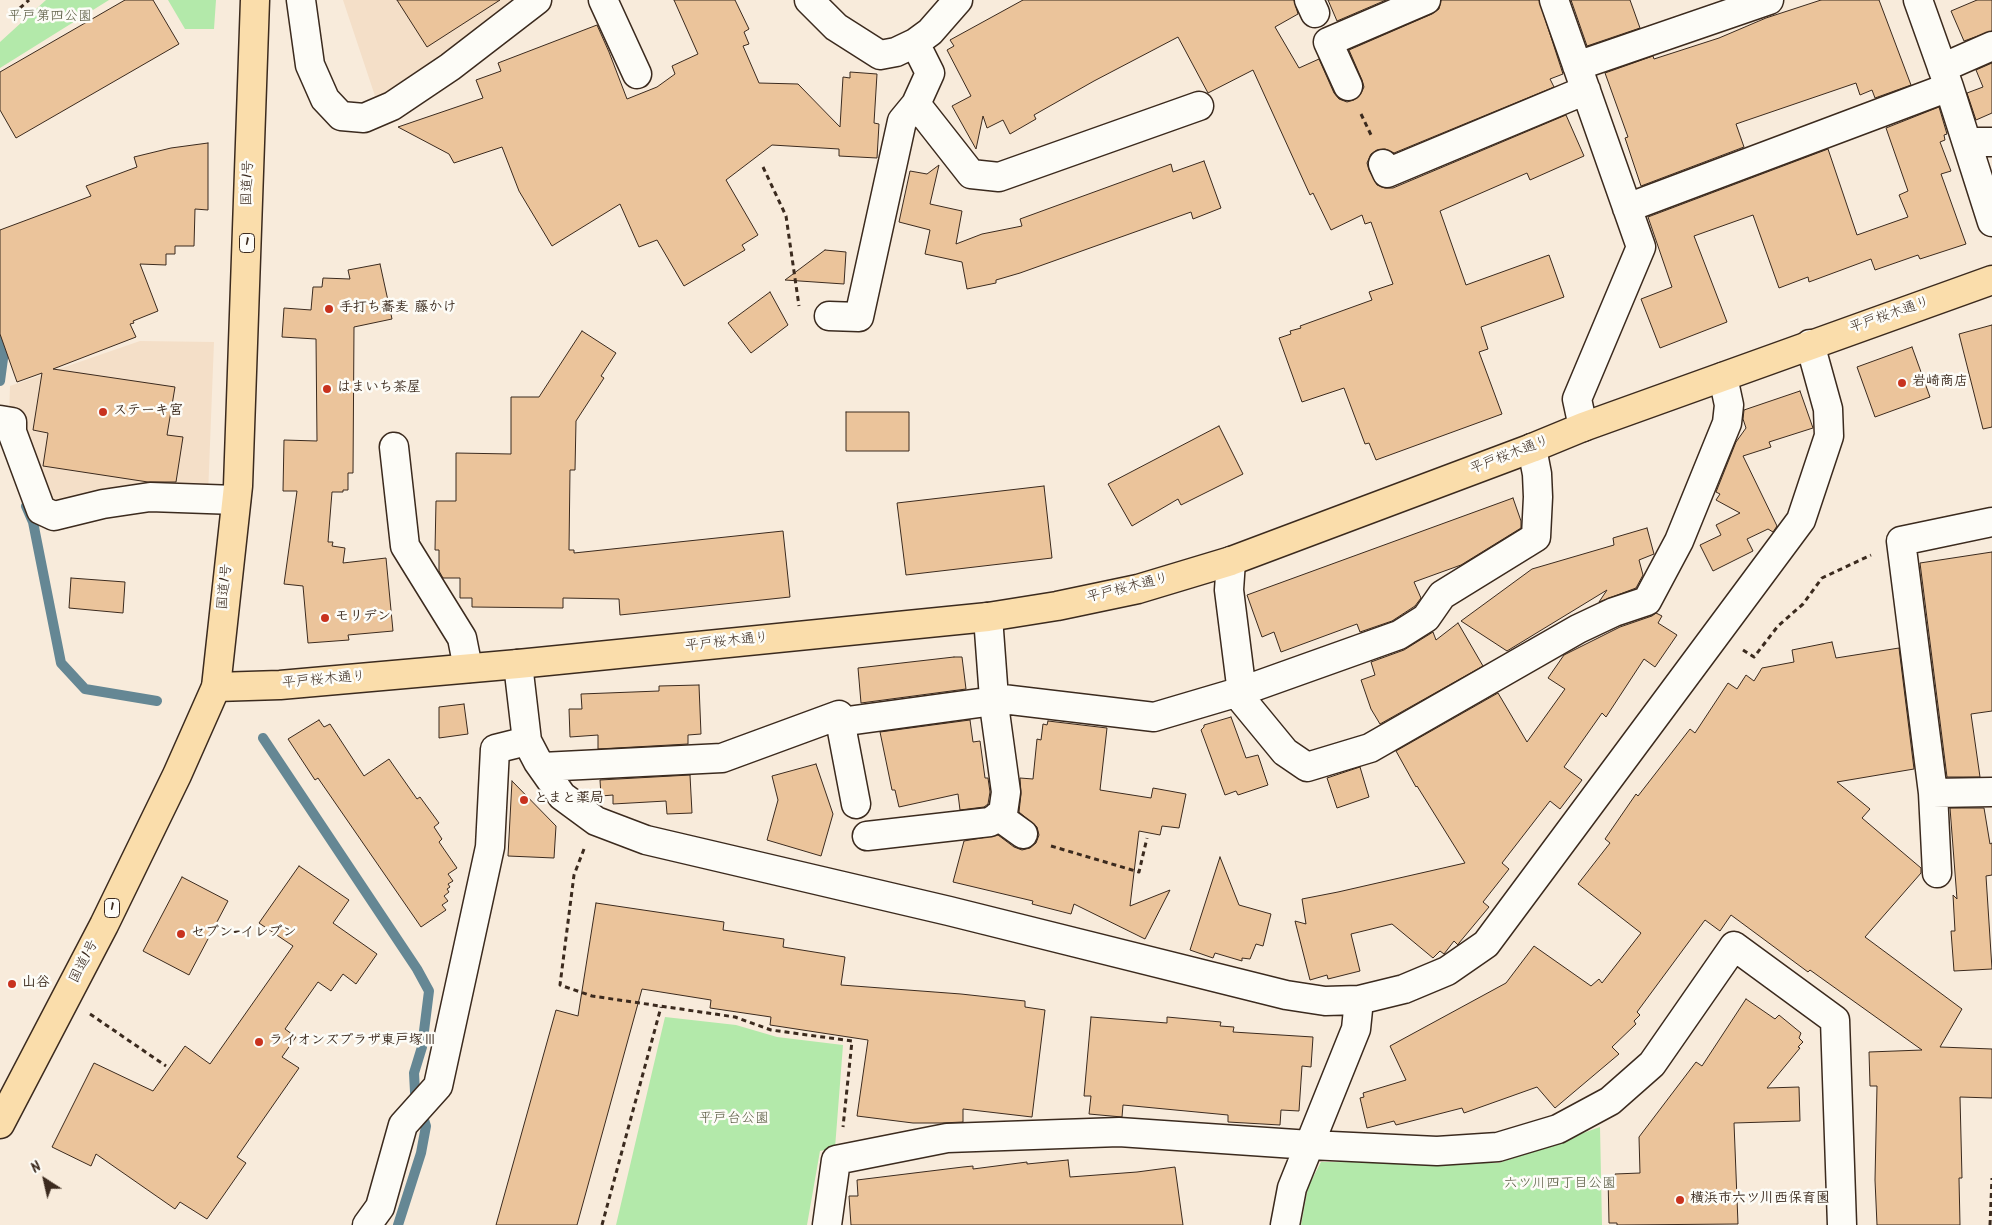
<!DOCTYPE html>
<html>
<head>
<meta charset="utf-8">
<style>
	body { margin:0 }
	#map { position:relative; width:1992px; height:1225px; overflow:hidden; background:#f8ebdb; font-family:Kalam,sans-serif }
	canvas { display:block }
	.north { position:absolute; left:20px; top:1155px; width:50px; height:50px; -webkit-text-stroke:4px #fdfcf7; paint-order:stroke; rotate:325deg; font-size:14px; font-weight:700; line-height:20px; text-align:center; color:#3b2a1e }
	.north::after { content:''; display:block; margin:auto; width:18px; height:22px; background:#3b2a1e; clip-path:polygon(50% 0,100% 100%,50% 72%,0 100%) }
</style>
</head>
<body>
<div id="map">
<canvas width="1992" height="1225"></canvas>
<div class="north">N</div>
</div>
<script>
const ctx = document.querySelector('canvas').getContext('2d');
ctx.lineJoin = 'round';
function paint(path, color) { ctx.fillStyle = color; ctx.fill(path, 'evenodd'); }
const toPath = rows => new Path2D(rows.map(r => 'M' + r).join(''));
function trace(path, color, width, dash) { ctx.strokeStyle = color; ctx.lineWidth = width; ctx.lineCap = dash ? 'butt' : 'round'; ctx.setLineDash(dash || []); ctx.stroke(path); }
function drawText(font, color, halo, rows, align = 'center') {
  ctx.font = font + ' Kalam,"Klee One",sans-serif'; ctx.lineWidth = 5; ctx.setLineDash([]); ctx.textBaseline = 'middle'; ctx.strokeStyle = halo; ctx.fillStyle = color; for (const [text, x, y, turn = 0] of rows) {
    ctx.save(); ctx.translate(x, y); ctx.rotate((+turn || 0) * Math.PI / 180); ctx.textAlign = isNaN(turn) ? turn : align; if (halo) ctx.strokeText(text, 0, 0); ctx.fillText(text, 0, 0); ctx.restore();
  }
}
paint(toPath([
	[343,0,518,0,400,88,375,96],
	[140,341,214,342,208,495,54,507,9,415,10,386]
]), '#f4dfc8');
paint(toPath([
	[46,0,109,0,0,68,0,42],
	[168,0,216,0,214,29,185,29],
	[665,1017,736,1025,777,1037,843,1045,835,1148,820,1151,807,1225,616,1225],
	[1600,1127,1602,1225,1301,1225,1308,1187,1321,1162,1499,1163]
]), '#b3e9aa');
trace(toPath([
	[0,338,4,351,0,381],
	[26,506,33,522,61,663,85,689,157,701],
	[263,738,417,969,429,991,422,1047,414,1073,415,1092,426,1126,421,1153,398,1225]
]), '#658794', 10);
const building = toPath([
	[125,0,153,0,179,44,16,138,0,110,0,72,125,0],
	[397,0,500,0,427,47,397,0],
	[674,0,735,0,749,29,744,32,749,44,743,46,759,83,798,84,840,127,843,77,850,78,850,72,877,74,874,123,879,124,877,158,839,156,839,149,772,145,726,180,758,235,742,245,745,250,684,286,657,240,639,247,620,204,552,246,519,191,502,147,454,163,449,154,398,127,483,98,476,80,501,71,498,63,597,25,609,52,627,99,657,87,675,74,672,66,698,54,674,0],
	[1023,0,1294,0,1298,14,1275,27,1299,68,1319,59,1334,93,1339,99,1347,102,1354,100,1360,95,1364,87,1362,80,1349,50,1432,14,1439,9,1441,0,1539,0,1563,74,1550,79,1554,87,1394,153,1385,149,1377,150,1371,154,1367,163,1369,170,1377,185,1385,188,1393,188,1566,115,1584,156,1530,180,1527,173,1440,211,1466,285,1549,255,1564,297,1481,327,1488,349,1479,352,1502,414,1376,460,1369,443,1365,444,1344,388,1302,402,1279,338,1291,334,1290,331,1301,328,1300,326,1372,300,1369,292,1393,284,1371,222,1365,224,1362,215,1331,230,1313,193,1310,195,1253,70,1208,93,1178,37,1094,81,1034,115,1036,119,1010,134,1003,120,987,128,983,116,976,149,952,106,971,96,947,50,954,46,950,40,1023,0],
	[1328,0,1386,0,1337,21,1328,0],
	[1571,0,1630,0,1640,28,1587,46,1571,0],
	[1821,0,1879,0,1911,85,1875,98,1872,90,1860,95,1856,83,1736,124,1744,147,1641,186,1625,138,1628,137,1605,73,1653,56,1654,59,1719,38,1766,18,1821,0],
	[1977,0,1992,0,1992,31,1964,41,1951,11,1977,0],
	[1992,63,1992,113,1976,120,1967,93,1983,87,1976,70,1992,63],
	[1939,107,1947,134,1944,135,1945,140,1940,142,1951,171,1941,174,1966,244,1920,259,1918,255,1875,270,1871,259,1809,282,1808,277,1779,288,1753,215,1694,236,1727,322,1660,348,1641,299,1672,287,1648,217,1828,149,1857,235,1908,217,1899,195,1908,191,1886,128,1939,107],
	[208,143,208,210,195,209,194,246,175,246,175,254,166,254,166,265,140,264,158,311,133,321,134,323,130,324,136,337,53,369,175,387,167,435,183,437,176,482,148,482,43,466,48,433,33,430,42,373,17,382,0,334,0,230,91,196,86,186,137,167,134,157,171,148,208,143],
	[1204,161,1221,208,1193,219,1191,212,1020,273,996,280,996,283,967,289,962,262,925,254,930,230,899,222,910,171,927,174,939,165,930,204,962,211,956,244,982,234,1022,226,1020,219,1171,164,1173,172,1204,161],
	[825,250,846,252,844,284,785,280,825,250],
	[380,264,392,319,354,327,353,473,348,473,348,490,343,490,343,492,332,492,328,542,333,542,332,546,345,548,343,563,386,558,393,631,348,635,349,640,308,643,303,586,284,584,297,491,283,491,284,440,317,441,316,339,282,337,284,308,311,310,313,287,322,287,323,278,350,279,348,270,380,264],
	[770,292,788,325,751,353,728,323,770,292],
	[1992,325,1992,427,1983,429,1959,334,1992,325],
	[582,331,616,353,601,376,604,378,576,421,575,470,570,470,569,550,574,550,574,553,783,531,790,597,620,615,619,599,563,598,563,608,472,607,472,598,460,598,460,578,443,578,439,571,439,550,435,550,436,501,456,501,456,453,511,454,511,397,539,397,582,331],
	[1912,347,1930,397,1875,417,1857,367,1912,347],
	[1800,391,1813,428,1769,442,1771,447,1743,456,1777,526,1773,532,1768,529,1747,539,1753,551,1713,571,1700,545,1721,535,1716,525,1740,513,1716,500,1720,494,1716,492,1736,442,1746,428,1743,419,1744,410,1800,391],
	[846,412,909,412,909,451,846,451,846,412],
	[1219,426,1243,474,1181,505,1178,499,1132,526,1108,484,1219,426],
	[1044,486,1052,558,906,575,897,503,1044,486],
	[1513,498,1521,521,1521,528,1461,565,1414,582,1421,598,1415,606,1392,621,1360,632,1357,624,1281,652,1274,632,1262,637,1247,595,1513,498],
	[1647,528,1654,554,1639,560,1643,575,1636,588,1599,602,1607,590,1507,651,1461,621,1532,569,1614,545,1613,538,1647,528],
	[1992,552,1992,711,1971,714,1980,777,1947,777,1920,563,1992,552],
	[71,578,125,582,123,613,69,608,71,578],
	[1656,613,1662,616,1658,623,1677,635,1655,667,1644,659,1606,717,1602,713,1564,767,1582,780,1560,809,1550,801,1502,863,1509,869,1483,902,1489,907,1459,943,1458,945,1454,941,1444,954,1440,951,1433,958,1392,924,1351,934,1360,971,1328,979,1327,975,1310,980,1295,921,1306,924,1302,899,1338,892,1465,863,1417,786,1416,787,1396,751,1498,693,1527,742,1565,689,1548,678,1564,655,1620,627,1652,616,1656,613],
	[1458,623,1483,666,1380,724,1371,709,1361,680,1375,675,1371,662,1404,650,1433,632,1436,640,1458,623],
	[1832,642,1836,658,1899,648,1914,769,1837,782,1870,809,1862,818,1921,868,1921,873,1865,937,1962,1009,1940,1047,1992,1049,1992,1098,1960,1097,1962,1178,1959,1178,1960,1225,1877,1225,1875,1180,1877,1086,1870,1086,1869,1052,1922,1050,1810,970,1808,972,1731,915,1720,931,1705,920,1637,1012,1640,1015,1634,1021,1636,1024,1612,1047,1619,1054,1555,1108,1537,1087,1464,1113,1462,1108,1396,1125,1394,1121,1367,1128,1360,1098,1364,1097,1363,1093,1406,1080,1390,1046,1506,983,1534,946,1591,986,1599,979,1602,983,1641,933,1578,884,1610,843,1605,839,1636,794,1638,796,1690,729,1695,733,1728,683,1737,689,1746,675,1754,681,1762,668,1794,662,1792,650,1832,642],
	[954,657,962,657,966,689,861,703,858,668,954,657],
	[699,685,701,734,688,735,688,744,598,749,598,735,570,737,569,709,582,709,581,694,659,691,659,686,699,685],
	[464,704,468,734,439,738,439,707,464,704],
	[1231,717,1246,758,1258,755,1268,785,1238,795,1236,791,1225,795,1201,730,1204,727,1204,725,1231,717],
	[319,720,324,727,330,724,364,776,389,759,417,799,420,797,439,823,434,827,442,839,439,842,457,868,448,874,453,881,448,884,450,887,447,889,449,892,444,896,448,901,442,905,446,910,421,927,318,778,315,780,288,739,319,720],
	[970,720,973,742,980,741,985,778,988,778,990,792,988,804,984,807,960,810,958,794,899,807,895,790,892,790,880,732,970,720],
	[1048,721,1107,728,1100,790,1151,798,1153,788,1186,794,1179,828,1162,826,1160,835,1139,831,1130,906,1170,890,1145,939,1074,904,1071,914,1032,904,1033,901,953,882,964,841,998,835,1014,847,1022,850,1030,848,1036,843,1039,835,1037,827,1019,812,1021,794,1020,778,1033,779,1037,739,1041,740,1043,724,1047,725,1048,721],
	[816,764,833,814,821,856,767,840,778,800,772,776,816,764],
	[1360,767,1369,797,1337,808,1327,778,1360,767],
	[690,775,692,813,667,814,666,801,613,804,613,795,601,796,600,780,690,775],
	[512,781,556,826,554,858,508,856,512,781],
	[1950,808,1984,808,1990,844,1992,843,1992,875,1986,876,1992,969,1954,971,1951,931,1955,931,1953,895,1957,899,1950,808],
	[1220,857,1239,905,1271,914,1263,946,1256,944,1250,959,1242,958,1242,961,1215,953,1213,958,1190,950,1220,857],
	[299,866,349,900,333,923,377,954,356,984,343,974,331,991,318,982,285,1029,296,1037,282,1057,299,1068,237,1157,246,1163,207,1219,180,1202,175,1209,96,1154,91,1166,52,1147,94,1063,153,1091,185,1046,210,1064,293,946,259,923,299,866],
	[182,877,228,901,189,975,143,951,182,877],
	[596,903,724,922,723,930,784,939,783,947,845,957,841,985,961,994,1025,1001,1025,1007,1045,1010,1032,1117,963,1109,963,1122,941,1123,913,1123,857,1116,868,1040,770,1025,771,1017,710,1008,711,1000,642,989,577,1225,496,1225,556,1010,578,1016,596,903],
	[1746,999,1775,1019,1779,1015,1801,1033,1799,1038,1803,1042,1798,1047,1800,1048,1767,1088,1799,1087,1800,1121,1734,1123,1738,1224,1617,1225,1617,1223,1609,1223,1608,1177,1615,1177,1615,1174,1640,1173,1639,1137,1696,1062,1702,1066,1746,999],
	[1091,1017,1167,1023,1167,1017,1221,1022,1220,1026,1234,1027,1233,1032,1313,1037,1311,1067,1302,1066,1299,1111,1281,1110,1280,1125,1228,1122,1228,1115,1123,1105,1122,1117,1089,1114,1091,1096,1084,1096,1091,1017],
	[1068,1160,1070,1177,1137,1172,1175,1167,1183,1225,851,1225,849,1196,858,1196,857,1180,963,1167,973,1166,973,1169,1027,1162,1027,1164,1068,1160]
]);
paint(building, '#ebc49b');
trace(building, '#3b2a1e', 1);
const minor = toPath([
	[301,0,310,65,325,99,341,116,364,118,392,106,450,67,537,0],
	[603,0,637,74],
	[809,0,836,27,880,55,896,52,915,43,930,32,958,0],
	[1309,0,1315,13],
	[1554,0,1641,247,1577,399,1583,427],
	[1918,0,1949,87,1992,222],
	[915,43,930,73,916,104,971,174,999,177,1199,106],
	[1577,66,1769,0],
	[1942,68,1992,46],
	[1348,86,1328,42,1426,0],
	[1967,142,1992,142],
	[1383,164,1387,173,1586,90],
	[1627,208,1949,87],
	[829,316,859,317,902,121,916,104],
	[0,420,12,422,12,432,41,510,54,516,103,504,150,497,236,500],
	[394,447,405,546,462,638,468,668],
	[1992,522,1901,541,1933,793,1992,792],
	[1231,561,1229,590,1243,701,1285,752,1307,767,1370,748,1578,629,1614,612,1647,601,1679,541,1727,423,1729,405,1723,377],
	[518,664,527,741,538,762,562,796,596,821,646,840,949,911,1286,995,1325,1001,1359,1000,1404,989,1447,971,1486,944,1801,520,1829,436,1828,409,1810,344],
	[994,698,1154,717,1242,691,1399,635,1426,618,1442,595,1536,537,1538,497,1537,474,1532,448],
	[840,722,994,701],
	[542,767,722,758,839,715,856,804],
	[1933,793,1937,873],
	[998,816,1023,834],
	[867,836,990,822,1003,813,1006,792,995,712,988,617],
	[367,1225,380,1207,403,1125,438,1086,490,847,495,749,527,741],
	[827,1225,836,1160,947,1138,1119,1132,1310,1145,1437,1151,1498,1147,1558,1129,1610,1101,1652,1064,1734,946,1835,1020,1842,1225],
	[1285,1225,1292,1188,1356,1029,1359,1000]
]);
const major = toPath([
	[216,687,280,685,518,664,988,617,1057,606,1138,589,1231,561,1532,448,1583,427,1992,280]
]);
const highway = toPath([
	[0,1124,104,925,177,775,216,687,238,486,255,0]
]);
trace(minor, '#3b2a1e', 31);
trace(major, '#3b2a1e', 31);
trace(highway, '#3b2a1e', 31);
trace(toPath([
	[13,14,29,0],
	[1361,114,1372,137],
	[763,167,786,216,799,306],
	[1743,650,1754,657,1778,626,1803,604,1822,578,1871,555],
	[1051,846,1139,872,1147,838],
	[584,849,574,875,560,985,592,996,735,1017,771,1030,852,1041,843,1127],
	[90,1014,166,1066],
	[602,1225,661,1007],
	[1990,1225,1992,1178]
]), '#3b2a1e', 3, [5, 4]);
trace(minor, '#fdfcf7', 28);
trace(major, '#faddab', 28);
trace(highway, '#faddab', 28);
for (const [x, y, r, color] of [
	[329,309,5,"#c8321e"],
	[1902,383,5,"#c8321e"],
	[327,389,5,"#c8321e"],
	[103,412,5,"#c8321e"],
	[325,618,5,"#c8321e"],
	[524,800,5,"#c8321e"],
	[181,934,5,"#c8321e"],
	[12,984,5,"#c8321e"],
	[259,1042,5,"#c8321e"],
	[1680,1200,5,"#c8321e"]
]) { const dot = new Path2D(); dot.arc(x, y, r, 0, 2 * Math.PI); ctx.fillStyle = color; ctx.fill(dot); trace(dot, '#fdfcf7', 2); }
for (const [x, y, w] of [
	[247,243,15],
	[112,908,15]
]) { const box = new Path2D(); box.roundRect(x - w / 2, y - 9.5, w, 19, 4); ctx.fillStyle = '#fdfcf7'; ctx.fill(box); trace(box, '#3b2a1e', 1); }
drawText('bold 12px', '#3b2a1e', null, [
	["1",247,243],
	["1",112,908]
]);
drawText('14px', '#595a41', '#fdfcf7', [
	["平戸第四公園",50,18],
	["平戸台公園",734,1120],
	["六ツ川四丁目公園",1560,1185]
]);
drawText('14px', '#3b2a1e', '#fdfcf7', [
	["国道1号",249,183,-88],
	["平戸桜木通り",1890,316,-19],
	["平戸桜木通り",1510,456,-21],
	["国道1号",226,587,-84],
	["平戸桜木通り",1128,589,-14],
	["平戸桜木通り",727,643,-6],
	["平戸桜木通り",324,681,-5],
	["国道1号",85,962,-63]
]);
drawText('bold 14px', '#3b2a1e', '#fdfcf7', [
	["手打ち蕎麦 藤かけ",339,309],
	["岩崎商店",1912,383],
	["はまいち茶屋",337,389],
	["ステーキ宮",113,412],
	["モリデン",335,618],
	["とまと薬局",534,800],
	["セブン-イレブン",191,934],
	["山谷",22,984],
	["ライオンズプラザ東戸塚Ⅲ",269,1042],
	["横浜市六ツ川西保育園",1690,1200]
], 'left');
</script>
</body>
</html>
